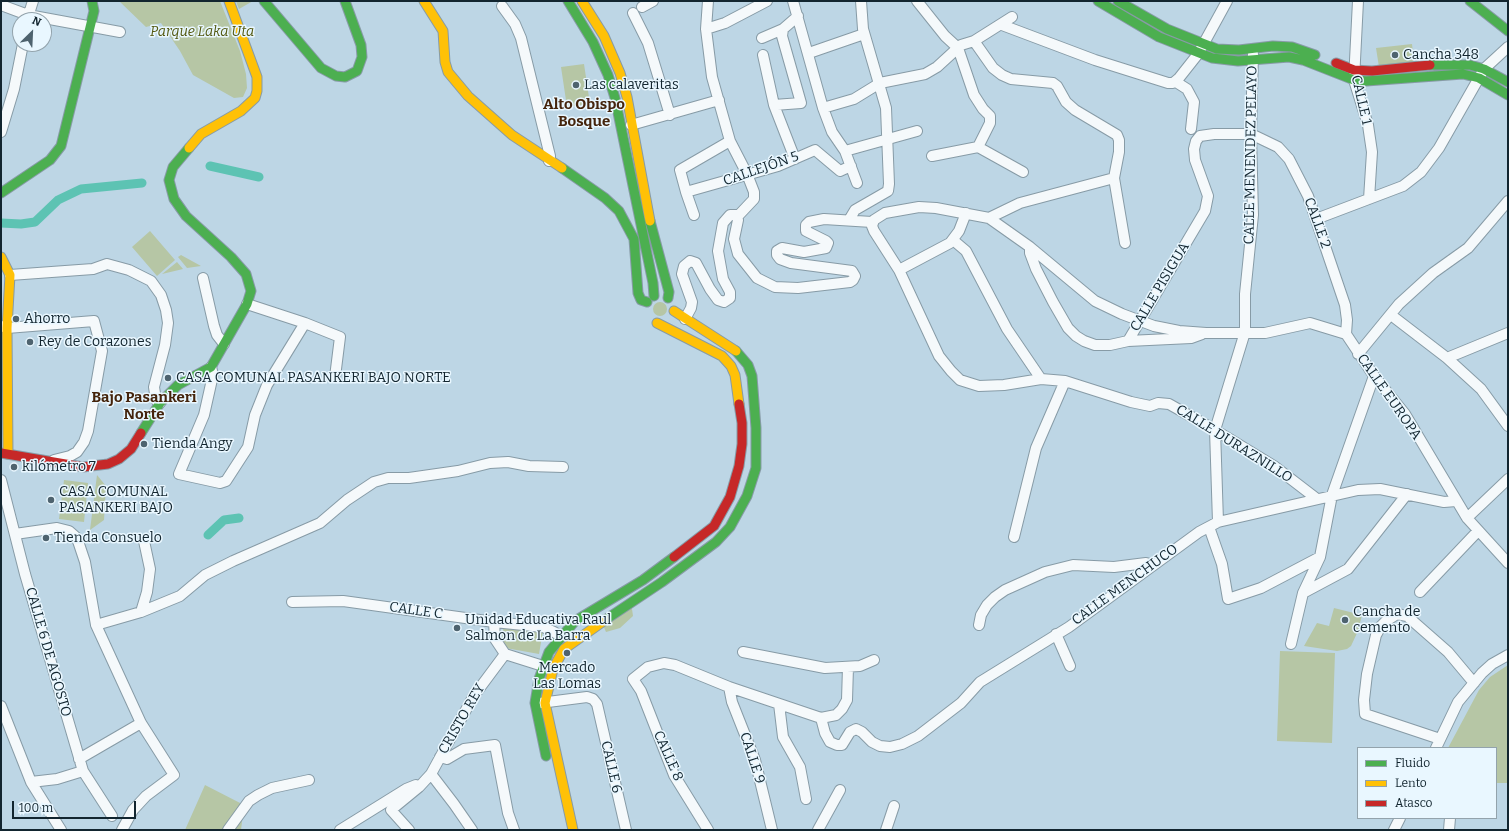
<!DOCTYPE html>
<html>
<head>
<meta charset="utf-8">
<style>
	body { margin:0 }
	#map { position:relative; width:1509px; height:831px; overflow:hidden; background:#bdd6e5; font-family:Bitter,serif }
	canvas { display:block }
	.frame { position:absolute; inset:0; border:2px solid #12252f; pointer-events:none }
	.legend { position:absolute; left:1357px; top:747px; width:140px; height:72px; box-sizing:border-box; background:#e9f7ff; border:1px solid #93a3ac; margin:0; padding:5px 7px; list-style:none; font-size:12px; color:#12252f }
	.legend li { display:flex; align-items:center; gap:8px; height:20px }
	.legend b { width:20px; border:1px solid #93a3ac }
	.north { position:absolute; left:12px; top:12px; width:40px; height:40px; box-sizing:border-box; background:#e9f7ff; border:1px solid #93a3ac; border-radius:50%; rotate:24deg; font-size:11px; font-weight:700; line-height:16px; text-align:center; color:#12252f }
	.north::after { content:''; display:block; margin:auto; width:14px; height:18px; background:#4e636f; clip-path:polygon(50% 0,100% 100%,50% 72%,0 100%) }
	.scale { position:absolute; left:12px; top:801px; width:124px; height:18px; box-sizing:border-box; border:2px solid #12252f; border-top:0; padding-left:5px; font-size:12px; line-height:14px; white-space:nowrap; color:#12252f; -webkit-text-stroke:3px #e9f7ff; paint-order:stroke }
</style>
</head>
<body>
<div id="map">
<canvas width="1509" height="831"></canvas>
<div class="frame"></div>
<ul class="legend">
<li><b style="height:5px;background:#4caf50"></b>Fluido</li>
<li><b style="height:5px;background:#ffc107"></b>Lento</li>
<li><b style="height:5px;background:#c62828"></b>Atasco</li>
</ul>
<div class="north">N</div>
<div class="scale">100 m</div>
</div>
<script>
const ctx = document.querySelector('canvas').getContext('2d');
ctx.lineJoin = 'round';
function paint(path, color) { ctx.fillStyle = color; ctx.fill(path, 'evenodd'); }
const toPath = rows => new Path2D(rows.map(r => 'M' + r).join(''));
function trace(path, color, width, dash) { ctx.strokeStyle = color; ctx.lineWidth = width; ctx.lineCap = dash ? 'butt' : 'round'; ctx.setLineDash(dash || []); ctx.stroke(path); }
function drawText(font, color, halo, rows, align = 'center') {
  ctx.font = font + ' Bitter,serif'; ctx.lineWidth = 3; ctx.setLineDash([]); ctx.textBaseline = 'middle'; ctx.strokeStyle = halo; ctx.fillStyle = color; for (const [text, x, y, turn = 0] of rows) {
    ctx.save(); ctx.translate(x, y); ctx.rotate((+turn || 0) * Math.PI / 180); ctx.textAlign = isNaN(turn) ? turn : align; if (halo) ctx.strokeText(text, 0, 0); ctx.fillText(text, 0, 0); ctx.restore();
  }
}
paint(toPath([
	[119,1,220,1,240,51,246,74,247,88,243,97,234,98,193,75,180,51,161,23,146,27],
	[236,1,253,1,239,9],
	[1412,44,1414,63,1379,67,1376,48],
	[584,64,590,104,567,107,561,67],
	[150,231,175,260,157,276,132,247],
	[181,255,201,266,187,268,178,257],
	[177,262,183,269,162,274],
	'653 309a7 7 0 1 1 14 0a7 7 0 1 1-14 0Z',
	[97,475,106,486,104,520,90,530],
	[64,480,88,483,84,522,59,519],
	[631,602,633,616,620,628,606,632,603,625],
	[1334,608,1362,615,1358,631,1351,646,1347,649,1337,651,1304,646,1317,623,1329,626],
	[504,624,543,631,539,654,500,647],
	[1280,651,1335,653,1332,743,1277,741],
	[1508,665,1508,783,1496,783,1496,748,1448,748,1479,690,1490,677],
	[205,785,244,805,241,830,185,830]
]), '#b6c6a5');
trace(toPath([
	[210,166,259,177],
	[1,223,21,224,35,222,58,200,81,189,142,183],
	[208,535,224,520,239,518]
]), '#5dc3b3', 9);
const street = toPath([
	[708,1,706,29,712,77,730,141,747,174,754,192,754,199,737,217],
	[793,1,823,108,832,132,845,151,857,183],
	[917,1,945,36,958,48,974,95,983,109,990,116,990,123,978,147],
	[1358,1,1354,80,1368,125,1372,152,1369,199],
	[1,5,28,15,120,32],
	[502,6,515,24,521,38,550,156,549,161],
	[642,7,653,1],
	[633,13,648,43,670,115],
	[27,20,33,1],
	[1002,25,1095,60,1168,83,1173,83,1179,78,1198,54,1227,1],
	[706,29,725,23,767,1],
	[762,38,783,29,798,16],
	[974,41,993,68,1002,75,1011,79,1053,83,1057,86,1066,102,1075,110,1117,135,1119,140,1119,152,1114,178,1125,243],
	[809,53,864,34],
	[763,55,774,105,795,159],
	[1176,82,1187,89,1194,102,1191,129],
	[774,105,801,103,782,36,783,29],
	[823,108,854,99,880,83,925,74,937,67,961,45,974,41,1012,17],
	[631,125,719,100],
	[1,132,14,89,23,44],
	[845,151,917,131],
	[932,156,978,147,1023,172],
	[686,192,778,166,815,150,840,171,851,166],
	[694,215,686,192,680,170,730,141],
	[989,218,1020,203,1114,178],
	[1316,219,1403,186,1421,172,1439,148,1484,69,1508,47],
	[849,220,855,210,888,191,889,184,886,108,863,29,861,1],
	[953,240,966,251,1007,329,1041,379],
	[1030,247,1030,253,1036,269,1053,302,1068,328,1076,336,1084,341,1095,345,1110,345,1128,341,1191,338,1202,334],
	[899,270,950,243,959,231,966,213],
	[10,275,93,269,107,264,129,270,151,281,161,295,166,310,168,323,165,345,154,387,156,400,160,403],
	[203,278,214,326,217,335,224,344],
	[1391,315,1447,358,1481,389,1508,426],
	[685,319,691,308,692,302,682,274,684,266,690,261,696,263,710,289,718,300,724,302,730,298,730,292,723,279,718,251,723,223,730,215,736,215,738,220,734,239,738,254,757,278,775,287,798,288,850,282,853,280,855,276,852,271,791,263,780,259,777,255,777,251,782,248,804,252,826,248,828,243,826,241,806,231,806,225,809,222,824,219,872,222],
	[305,323,340,337,335,377],
	[1,326,7,328,94,321,102,351,88,431,84,442,77,452,70,456,54,460],
	[1128,341,1205,211,1208,196,1195,160,1194,149,1196,141,1200,136,1214,134,1251,134,1278,147,1289,159,1308,196,1345,305,1347,320,1346,334],
	[1358,354,1399,304,1433,273,1468,248,1508,201],
	[1447,358,1508,333],
	[211,367,213,375,204,415,179,474,220,483,226,481,248,447,255,415,267,385,305,323,247,304],
	[1,480,25,574,83,771,112,816],
	[1317,499,1274,466,1215,430,1169,404,1158,403,1150,406,1131,402,1065,381,1041,379,1004,385,979,386,960,380,951,371,939,356,899,270,874,231,872,226,874,220,885,213,919,207,936,208,989,218,1030,247,1095,301,1122,314,1154,326,1179,331,1206,333,1265,333,1310,323,1346,334,1374,376,1405,414,1467,518,1508,563],
	[1467,518,1508,479],
	[1218,522,1215,430,1245,332,1245,294,1253,215,1251,134,1253,54],
	[1209,527,1222,564,1228,599,1261,588,1320,557],
	[15,534,57,528,69,531,77,538,85,562,96,625,141,723,174,775,146,796,133,810,122,830],
	[1014,537,1036,448,1065,381],
	[1420,592,1477,532],
	[1303,593,1348,569,1407,494],
	[292,602,343,601,372,605,494,622,543,627,554,632,561,637],
	[141,612,147,592,150,569,144,541],
	[494,622,495,639,505,654],
	[96,625,141,612,180,596,205,575,233,561,320,523,347,500,374,482,388,478,409,478,458,471,490,463,508,462,529,466,563,467],
	[979,625,981,615,987,605,995,597,1005,590,1045,572,1073,565,1114,567,1146,563,1153,565],
	[1056,634,1070,666],
	[1291,644,1303,593,1320,557,1332,495,1374,376],
	[743,652,825,668,860,666,874,660],
	[505,654,543,666],
	[729,687,732,702,755,760,772,830],
	[540,703,587,697,593,699,597,704,626,830],
	[779,704,783,737,800,767,806,799],
	[1,706,31,782,61,830],
	[821,718,825,733,830,742,837,745,842,745,850,732,856,729,862,732,872,742,880,746,890,747,902,744,918,736,961,703,980,682,1069,627,1199,532,1218,522,1358,490,1380,489,1444,502,1456,501],
	[1440,739,1365,714,1364,700,1367,674,1376,635,1381,626,1386,621,1397,614,1407,616,1448,652,1474,683],
	[1436,748,1458,702,1482,673,1492,664,1508,655],
	[440,757,447,759,464,749,495,745,508,813,514,830],
	[79,759,141,723],
	[431,774,454,804,472,830],
	[31,782,57,779,83,771],
	[228,830,249,801,258,795,272,788,309,780],
	[340,830,406,789,416,785],
	[409,830,391,810,419,787,431,774,473,697,505,654],
	[708,830,674,775,641,691,633,679,648,667,664,663,675,665,729,687,821,718,836,715,842,709,847,700,848,667],
	[818,830,840,790],
	[886,830,894,806],
	[1394,830,1400,818],
	[1449,830,1450,818]
]);
const fast = toPath([
	[264,1,321,68,336,76,345,77,357,71,362,57,361,45,345,1],
	[568,1,593,42,608,75,615,98,653,283,654,296],
	[1098,1,1159,37,1212,58,1238,61,1289,57,1303,60,1354,80,1366,81,1463,74,1479,78,1508,95],
	[1118,1,1167,29,1217,49,1239,50,1273,46,1292,47,1315,55],
	[1470,1,1508,31],
	[1430,65,1470,65,1484,69,1508,82],
	[562,168,605,198,619,211,634,239,638,293,641,300,647,302],
	[1,193,50,160,61,146,94,11,92,1],
	[650,221,669,292,668,298],
	[141,433,160,403,178,385,211,367,247,304,251,291,246,274,231,257,186,216,174,199,169,180,173,167,189,148],
	[605,620,662,582,716,542,730,527,747,496,756,468,756,428,752,376,748,365,736,351],
	[546,756,535,703,539,679,549,652,575,621,643,580,674,557]
]);
const slow = toPath([
	[424,1,443,31,445,62,448,72,468,96,512,135,562,168],
	[582,1,604,36,620,73,627,97,650,221],
	[189,148,201,134,241,111,255,98,257,91,257,77,229,1],
	[1,257,10,275,7,328,8,454],
	[674,311,736,351],
	[657,323,722,356,731,366,735,375,739,404],
	[573,830,545,703,553,669,564,649,605,620]
]);
const jam = toPath([
	[1336,63,1354,70,1372,71,1430,65],
	[1,453,83,467,108,464,119,459,131,449,141,433],
	[674,557,714,526,730,497,739,466,742,444,742,423,739,404]
]);
trace(street, '#879ba6', 12);
trace(fast, '#879ba6', 11);
trace(slow, '#879ba6', 11);
trace(jam, '#879ba6', 11);
trace(street, '#f5f9fb', 10);
trace(fast, '#4caf50', 9);
trace(slow, '#ffc107', 9);
trace(jam, '#c62828', 9);
for (const [x, y, r, color] of [
	[1395,55,4,"#4e636f"],
	[576,85,4,"#4e636f"],
	[16,319,4,"#4e636f"],
	[30,342,4,"#4e636f"],
	[168,378,4,"#4e636f"],
	[144,444,4,"#4e636f"],
	[14,467,4,"#4e636f"],
	[51,500,4,"#4e636f"],
	[46,538,4,"#4e636f"],
	[1345,620,4,"#4e636f"],
	[457,628,4,"#4e636f"],
	[567,653,4,"#4e636f"]
]) { const dot = new Path2D(); dot.arc(x, y, r, 0, 2 * Math.PI); ctx.fillStyle = color; ctx.fill(dot); trace(dot, '#e9f7ff', 1.5); }
drawText('italic 14px', '#535911', '#e9f7ff', [
	["Parque Laka Uta",202,32]
]);
drawText('14px', '#12252f', '#e9f7ff', [
	["Cancha 348",1403,55],
	["Las calaveritas",584,85],
	["Ahorro",24,319],
	["Rey de Corazones",38,342],
	["CASA COMUNAL PASANKERI BAJO NORTE",176,378],
	["Tienda Angy",152,444],
	["kilómetro 7",22,467],
	["CASA COMUNAL",59,492],
	["PASANKERI BAJO",59,508],
	["Tienda Consuelo",54,538],
	["Cancha de",1353,612],
	["cemento",1353,628],
	["Unidad Educativa Raul",465,620],
	["Salmon de La Barra",465,636],
	["Mercado",567,668,"center"],
	["Las Lomas",567,684,"center"]
], 'left');
drawText('14px', '#12252f', '#e9f7ff', [
	["CALLE 1",1361,100,77],
	["CALLE MENENDEZ PELAYO",1251,155,-89],
	["CALLEJÓN 5",761,169,-19],
	["CALLE 2",1317,223,70],
	["CALLE PISIGUA",1160,287,-59],
	["CALLE EUROPA",1389,397,55],
	["CALLE DURAZNILLO",1234,444,32],
	["CALLE MENCHUCO",1125,585,-36],
	["CALLE C",416,611,8],
	["CALLE 6 DE AGOSTO",48,652,74],
	["CRISTO REY",462,719,-60],
	["CALLE 8",668,756,66],
	["CALLE 9",752,758,72],
	["CALLE 6",611,767,77]
]);
drawText('bold 15px', '#44240c', '#e9f7ff', [
	["Alto Obispo",584,105],
	["Bosque",584,122],
	["Bajo Pasankeri",144,398],
	["Norte",144,415]
]);
</script>
</body>
</html>
